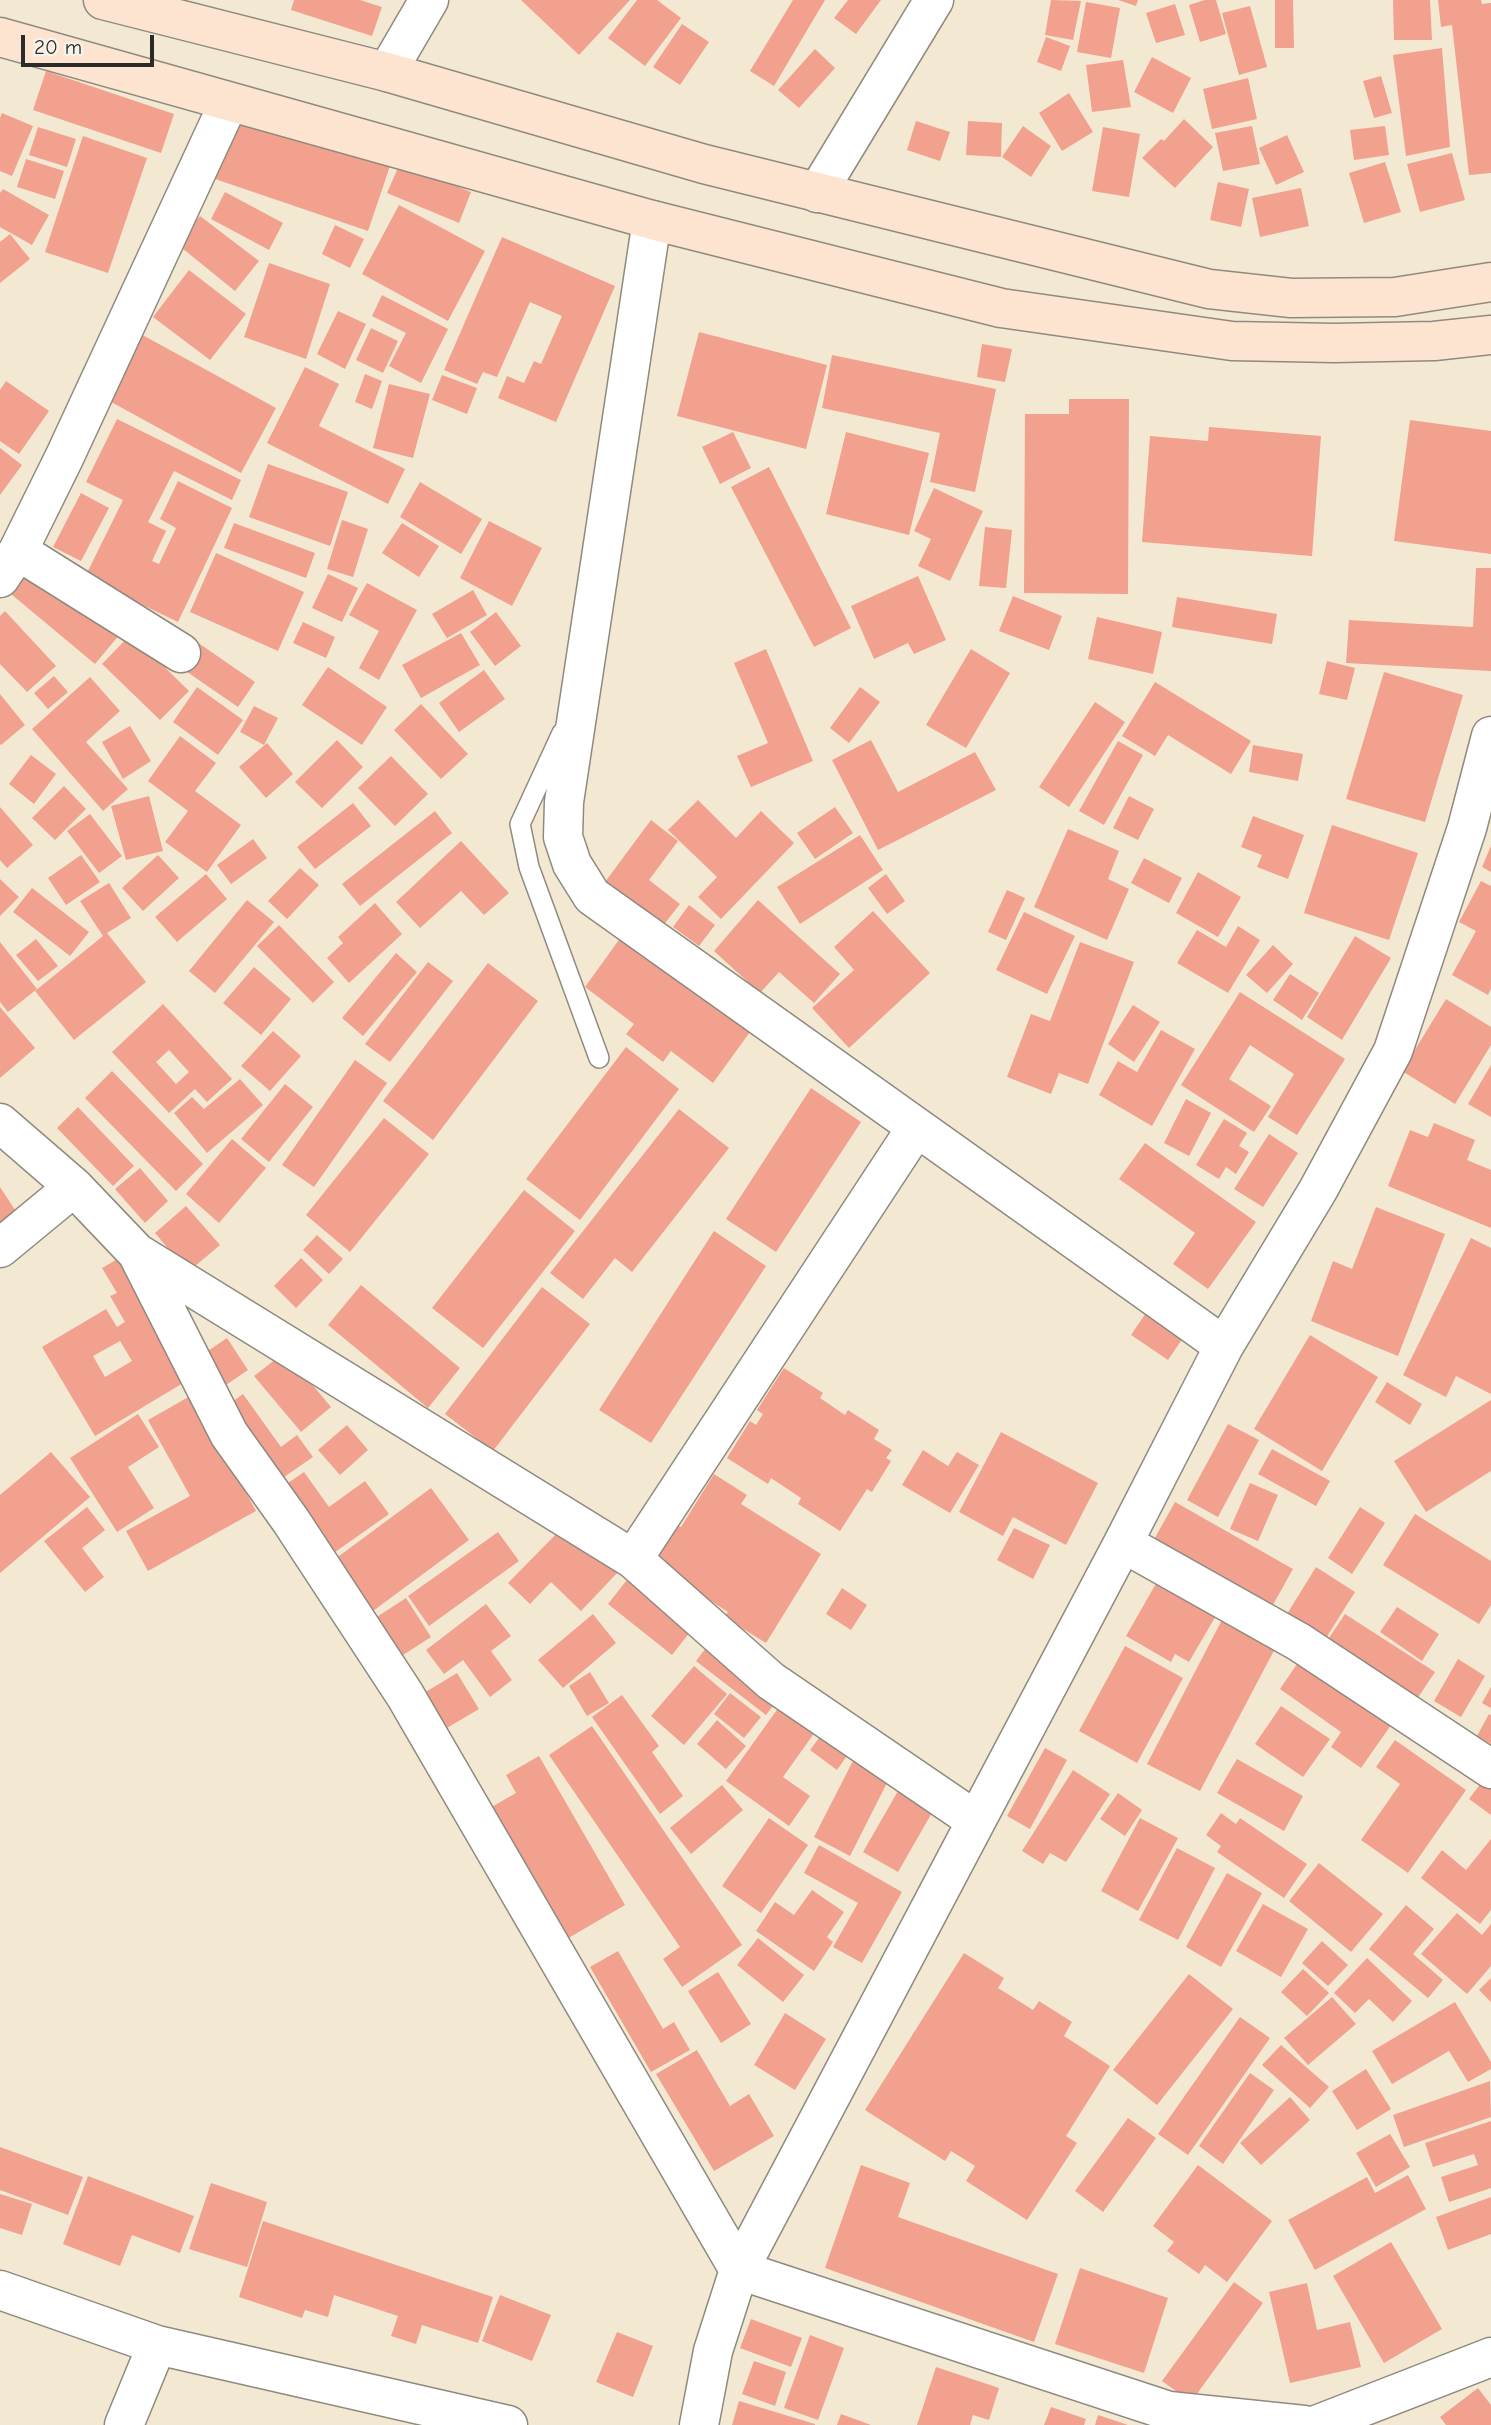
<!DOCTYPE html>
<html>
<head>
<meta charset="utf-8">
<style>
	body { margin:0 }
	#map { position:relative; width:1491px; height:2425px; overflow:hidden; background:#f3e9d3; font-family:"Comic Neue",sans-serif }
	canvas { display:block }
	.scale { position:absolute; left:21px; top:35px; width:133px; height:32px; box-sizing:border-box; border:4px solid #2b2b2b; border-top:0; padding-left:9px; font-size:21px; line-height:24px; white-space:nowrap; color:#2b2b2b; -webkit-text-stroke:5px #f7f3e8; paint-order:stroke }
</style>
</head>
<body>
<div id="map">
<canvas width="1491" height="2425"></canvas>
<div class="scale">20 m</div>
</div>
<script>
const ctx = document.querySelector('canvas').getContext('2d');
ctx.lineJoin = 'round';
function paint(path, color) { ctx.fillStyle = color; ctx.fill(path, 'evenodd'); }
const toPath = rows => new Path2D(rows.map(r => 'M' + r).join(''));
function trace(path, color, width, dash) { ctx.strokeStyle = color; ctx.lineWidth = width; ctx.lineCap = dash ? 'butt' : 'round'; ctx.setLineDash(dash || []); ctx.stroke(path); }
paint(toPath([
	[294,0,360,0,382,7,372,36,291,10],
	[521,0,630,0,579,55],
	[637,0,657,0,681,18,645,66,608,38],
	[793,0,825,0,774,86,750,71],
	[848,0,881,0,856,34,834,18],
	[1051,0,1081,1,1073,40,1045,35],
	[1118,0,1138,0,1136,6],
	[1205,0,1216,0,1226,34,1200,42,1189,5],
	[1275,0,1293,0,1294,48,1275,48],
	[1393,0,1430,0,1432,40,1394,40],
	[1438,0,1481,0,1482,4,1491,3,1491,173,1469,175,1452,25,1441,27],
	[1086,2,1120,8,1111,58,1077,52],
	[1175,4,1185,35,1156,43,1146,13],
	[1250,6,1267,67,1239,75,1222,13],
	[682,24,709,42,680,85,653,67],
	[1046,37,1070,46,1061,71,1037,62],
	[1442,48,1450,147,1406,156,1393,55],
	[815,49,835,68,799,108,778,90],
	[1152,57,1191,78,1173,113,1134,92],
	[1123,60,1131,107,1092,112,1086,65],
	[46,71,174,114,161,153,33,110],
	[1381,76,1392,113,1374,118,1363,81],
	[1248,78,1257,119,1212,129,1203,89],
	[1069,93,1093,132,1062,151,1039,113],
	[237,111,391,163,368,231,215,179],
	[2,113,33,126,12,176,0,171,0,118],
	[1184,119,1213,147,1175,188,1142,158,1161,139,1164,141],
	[916,121,950,132,940,161,907,150],
	[968,121,1002,123,1001,157,966,155],
	[1023,126,1051,146,1031,177,1002,157],
	[1252,126,1260,164,1223,171,1215,133],
	[1385,126,1389,155,1354,160,1350,130],
	[38,127,76,139,67,167,29,155],
	[1103,127,1140,134,1129,197,1092,191],
	[1287,135,1304,172,1276,185,1259,148],
	[83,136,147,158,108,273,45,252],
	[1452,153,1465,200,1420,212,1407,164],
	[26,159,64,171,55,199,17,187],
	[1385,162,1401,212,1364,223,1349,173],
	[400,163,471,192,459,223,387,193],
	[1218,182,1249,189,1241,227,1210,220],
	[1301,188,1309,226,1260,237,1252,198],
	[3,189,49,215,32,245,0,227,0,193],
	[225,192,283,223,269,250,211,219],
	[399,205,485,251,448,321,362,274],
	[200,216,259,261,235,291,177,244],
	[335,225,364,239,350,268,322,254],
	[10,234,30,259,0,283,0,242],
	[502,237,615,286,556,422,498,398,507,376,524,383,534,361,541,364,562,316,530,302,497,377,483,372,477,384,444,370],
	[269,263,330,284,306,359,244,337],
	[189,270,246,314,210,360,153,317],
	[382,295,448,329,421,383,389,366,406,333,372,316],
	[338,311,366,324,345,369,317,354],
	[371,328,398,341,383,373,356,360],
	[137,332,276,408,241,473,102,397],
	[699,332,827,365,806,449,677,416],
	[982,344,1012,349,1005,382,977,377],
	[832,355,996,389,975,492,930,482,940,433,822,408],
	[305,367,339,384,319,426,405,469,388,504,267,443],
	[365,374,382,381,372,409,355,402],
	[442,375,477,388,467,414,432,400],
	[6,381,49,411,19,454,0,441,0,390],
	[389,384,430,394,413,458,373,448],
	[1069,399,1129,399,1128,594,1024,593,1025,414,1069,414],
	[117,419,241,480,232,500,174,471,148,522,166,531,152,561,159,564,176,528,160,519,178,481,232,508,178,622,85,577,123,500,86,482],
	[1410,420,1491,431,1491,554,1394,541],
	[1209,427,1321,436,1312,556,1142,542,1150,436,1208,441],
	[733,432,751,468,720,484,702,447],
	[846,432,929,453,909,535,826,514],
	[0,448,22,465,0,495],
	[268,464,348,492,330,546,249,517],
	[769,467,851,628,814,647,731,487],
	[420,482,482,519,461,554,400,517],
	[934,488,983,511,950,581,918,566,931,539,914,531],
	[81,493,109,508,81,561,53,547],
	[342,520,368,529,353,577,327,569],
	[489,521,542,548,512,606,460,578],
	[234,523,315,553,306,578,224,548],
	[402,523,439,546,419,577,382,553],
	[985,527,1012,530,1006,588,979,586],
	[216,553,304,592,278,651,190,612],
	[35,564,120,634,95,664,11,594],
	[1476,568,1491,568,1491,671,1346,663,1349,620,1473,627],
	[328,574,358,588,342,622,312,608],
	[918,576,946,640,914,654,908,643,874,659,851,606],
	[367,583,417,610,379,680,359,668,379,631,349,615],
	[473,590,487,615,447,638,432,614],
	[1013,596,1062,616,1049,650,999,631],
	[1177,597,1277,614,1272,644,1172,627],
	[5,611,56,666,27,692,0,664,0,616],
	[496,612,521,646,495,666,470,632],
	[1097,617,1162,632,1153,674,1088,659],
	[303,622,335,637,326,658,293,643],
	[461,633,480,665,421,698,402,665],
	[131,634,189,691,160,720,102,664],
	[194,640,255,682,238,707,177,665],
	[766,649,813,761,751,787,737,756,768,743,734,663],
	[971,649,1010,673,966,748,926,725],
	[1327,661,1355,668,1347,700,1319,694],
	[328,667,387,707,362,745,302,705],
	[484,670,505,699,459,732,439,703],
	[1384,672,1463,695,1425,822,1346,799],
	[54,676,68,692,48,709,34,693],
	[90,677,120,711,86,742,128,789,103,811,32,729],
	[1155,682,1251,741,1231,774,1168,735,1155,756,1122,736],
	[197,687,243,720,218,755,173,722],
	[860,687,880,702,849,743,830,728],
	[0,694,25,725,1,745,0,744],
	[1095,702,1125,722,1069,807,1039,787],
	[421,704,468,754,441,779,394,730],
	[254,706,278,718,264,745,240,732],
	[130,726,151,761,123,779,102,742],
	[180,736,216,763,195,791,241,825,207,872,165,842,188,811,148,781],
	[337,740,363,767,322,808,295,782],
	[871,740,898,792,975,752,996,790,878,850,832,760],
	[1118,741,1143,755,1104,825,1079,811],
	[267,743,293,774,266,798,239,767],
	[1253,745,1303,754,1298,781,1249,772],
	[31,755,56,774,34,804,9,784],
	[391,756,428,794,395,826,358,788],
	[64,786,86,809,55,840,32,818],
	[149,796,163,851,126,860,111,806],
	[1129,796,1154,809,1138,840,1113,828],
	[698,800,736,838,761,811,794,843,721,919,698,897,717,877,668,830],
	[353,803,371,826,315,869,297,847],
	[0,807,33,845,7,868,0,860],
	[835,807,853,833,815,859,797,833],
	[435,811,452,833,360,906,342,884],
	[90,814,122,856,99,873,67,831],
	[1253,816,1304,835,1288,879,1257,867,1262,855,1241,847],
	[651,820,678,841,649,880,680,904,662,927,605,882],
	[1332,825,1418,853,1389,940,1304,913],
	[1068,829,1119,851,1108,879,1129,889,1107,940,1034,907],
	[860,835,883,870,800,924,777,887],
	[253,839,267,858,231,884,217,865],
	[461,841,509,893,484,915,461,891,420,928,396,902],
	[1491,846,1491,872,1482,867],
	[81,855,100,882,66,905,48,878],
	[158,855,179,878,143,911,122,888],
	[1144,858,1182,878,1169,903,1131,883],
	[300,868,319,885,287,919,268,901],
	[1198,872,1241,897,1218,937,1176,913],
	[206,874,227,899,177,942,155,917],
	[886,874,905,901,887,914,868,888],
	[0,879,19,897,0,916],
	[1481,881,1491,886,1491,989,1488,995,1452,975,1476,931,1459,922],
	[109,883,131,918,107,933,146,982,74,1040,35,991,103,936,80,901],
	[32,888,89,932,70,956,13,912],
	[1007,890,1025,898,1006,940,988,932],
	[247,900,274,922,215,993,189,971],
	[758,900,840,974,814,1003,779,972,760,993,714,951],
	[375,903,402,934,349,983,327,958,343,943,338,937],
	[689,905,715,925,699,946,673,927],
	[873,911,930,973,849,1048,812,1008,854,970,834,947],
	[1024,912,1075,936,1047,994,996,970],
	[279,925,334,982,313,1003,257,946],
	[1238,926,1260,940,1228,993,1177,963,1197,930,1226,947],
	[626,930,755,1025,713,1083,671,1051,663,1062,626,1034,634,1024,585,987],
	[1355,936,1391,958,1342,1040,1307,1017],
	[36,939,58,966,38,981,16,955],
	[0,942,37,989,8,1012,0,1002],
	[1080,942,1134,962,1088,1084,1059,1073,1051,1094,1007,1077,1031,1014,1050,1021],
	[1273,945,1293,964,1267,993,1246,975],
	[396,953,417,972,363,1036,342,1018],
	[428,962,453,981,390,1062,365,1044],
	[488,963,538,1001,433,1140,383,1101],
	[254,967,291,999,261,1035,223,1003],
	[1290,974,1319,993,1302,1020,1273,1000],
	[1240,992,1345,1059,1297,1135,1268,1117,1294,1074,1250,1045,1229,1079,1271,1106,1254,1132,1181,1085],
	[1446,999,1491,1027,1491,1045,1455,1104,1402,1071],
	[163,1004,232,1079,207,1102,195,1089,169,1113,112,1052],
	[169,1050,189,1072,176,1084,156,1062],
	[1133,1005,1160,1022,1134,1062,1108,1044],
	[0,1007,35,1048,0,1078],
	[1161,1030,1195,1049,1152,1126,1099,1095,1118,1061,1137,1072],
	[273,1031,301,1056,270,1091,241,1066],
	[626,1047,679,1089,580,1220,526,1179],
	[355,1060,387,1083,314,1187,282,1165],
	[1491,1065,1491,1117,1468,1104],
	[112,1071,203,1164,176,1191,85,1098],
	[240,1079,263,1105,207,1153,174,1113,192,1097,204,1109],
	[285,1084,313,1107,269,1162,241,1139],
	[811,1088,861,1122,776,1252,726,1219],
	[1186,1099,1211,1113,1189,1156,1164,1143],
	[78,1107,134,1166,113,1186,57,1128],
	[679,1109,729,1148,632,1272,615,1258,583,1299,550,1273],
	[384,1118,429,1154,350,1252,306,1215],
	[1224,1119,1247,1133,1239,1146,1249,1152,1236,1174,1226,1167,1219,1179,1196,1165],
	[1434,1123,1475,1140,1467,1160,1491,1170,1491,1228,1388,1186,1410,1130,1428,1137],
	[1269,1134,1298,1153,1263,1207,1234,1189],
	[232,1139,266,1168,219,1223,186,1194],
	[1145,1143,1256,1222,1208,1289,1173,1264,1195,1233,1119,1179],
	[140,1168,168,1201,145,1223,115,1189],
	[0,1187,19,1216,0,1228],
	[524,1190,575,1231,483,1348,432,1308],
	[186,1206,220,1245,188,1272,155,1233],
	[1376,1207,1445,1234,1398,1356,1311,1321,1333,1261,1352,1269],
	[714,1231,766,1266,651,1443,599,1410],
	[317,1235,343,1259,329,1274,303,1250],
	[1471,1238,1491,1248,1491,1394,1456,1376,1446,1397,1403,1375],
	[121,1257,193,1377,95,1436,42,1347,106,1309,117,1327,125,1322,110,1296,117,1293,102,1268],
	[120,1341,132,1361,105,1377,93,1356],
	[301,1258,323,1280,296,1308,274,1286],
	[361,1285,460,1368,428,1408,328,1325],
	[542,1287,590,1324,493,1451,445,1414],
	[1150,1307,1187,1332,1168,1360,1131,1335],
	[1310,1335,1378,1377,1322,1471,1254,1429],
	[227,1338,248,1370,223,1387,202,1355],
	[285,1352,331,1407,301,1432,254,1376],
	[784,1368,823,1393,820,1398,845,1415,848,1410,879,1430,874,1439,892,1450,886,1458,891,1461,872,1492,867,1489,840,1531,798,1504,801,1498,771,1478,768,1484,727,1458,750,1421,756,1425,763,1414,757,1410],
	[1387,1382,1422,1404,1410,1425,1375,1402],
	[243,1394,281,1447,297,1435,313,1457,274,1484,221,1410],
	[192,1395,256,1511,148,1571,126,1531,190,1496,148,1420],
	[1491,1400,1491,1471,1426,1512,1394,1461],
	[138,1414,159,1447,128,1467,154,1508,117,1532,70,1458],
	[1228,1424,1259,1440,1218,1517,1187,1500],
	[347,1425,368,1450,340,1475,318,1450],
	[1001,1432,1098,1483,1066,1545,1013,1517,1003,1536,959,1512],
	[1272,1449,1330,1481,1316,1506,1258,1474],
	[923,1450,948,1466,957,1452,979,1465,950,1513,902,1485],
	[51,1452,90,1497,0,1573,0,1495],
	[304,1472,329,1507,365,1481,389,1514,328,1557,279,1489],
	[714,1474,747,1495,741,1504,821,1554,766,1643,724,1617,728,1612,654,1564,678,1526,681,1527],
	[1250,1483,1278,1495,1258,1541,1230,1529],
	[431,1488,469,1540,373,1611,335,1559],
	[1175,1502,1293,1569,1270,1610,1152,1543],
	[87,1507,105,1530,82,1548,104,1577,85,1592,44,1541],
	[1360,1507,1385,1523,1352,1574,1328,1558],
	[1415,1514,1491,1561,1491,1605,1479,1624,1383,1565],
	[567,1523,618,1572,581,1611,551,1582,530,1604,508,1583],
	[1014,1528,1050,1545,1033,1579,997,1560],
	[498,1532,519,1561,429,1626,408,1596],
	[1316,1567,1355,1592,1326,1638,1287,1614],
	[1162,1573,1221,1607,1189,1662,1175,1654,1171,1662,1126,1636],
	[630,1576,694,1627,672,1655,608,1604],
	[842,1588,867,1605,851,1630,826,1614],
	[406,1598,431,1637,397,1659,372,1620],
	[486,1604,511,1636,491,1651,512,1680,490,1697,463,1660,444,1674,426,1650],
	[1397,1607,1439,1634,1422,1661,1380,1632],
	[593,1614,616,1643,563,1688,538,1660],
	[1225,1614,1278,1643,1200,1791,1147,1764],
	[1345,1614,1435,1672,1413,1705,1323,1647],
	[708,1645,778,1699,766,1715,696,1661],
	[1125,1646,1183,1678,1137,1763,1079,1731],
	[1458,1659,1485,1676,1461,1717,1434,1701],
	[1299,1661,1391,1725,1361,1768,1331,1747,1341,1732,1280,1689],
	[694,1666,727,1694,684,1745,651,1716],
	[590,1672,609,1703,587,1716,569,1686],
	[457,1673,479,1709,435,1735,414,1699],
	[1491,1687,1491,1708,1482,1703],
	[730,1693,761,1717,744,1738,714,1714],
	[622,1695,659,1746,652,1752,683,1796,660,1814,592,1717],
	[784,1700,820,1725,783,1777,810,1796,789,1826,726,1781],
	[1281,1706,1330,1739,1303,1777,1255,1744],
	[1489,1714,1491,1715,1491,1744,1477,1736],
	[717,1720,746,1746,726,1769,697,1744],
	[592,1726,742,1945,682,1987,663,1959,680,1947,549,1755],
	[822,1734,849,1753,837,1770,810,1750],
	[1395,1740,1466,1790,1408,1873,1361,1840,1400,1784,1376,1767],
	[1045,1748,1067,1760,1030,1829,1007,1816],
	[856,1755,892,1773,850,1856,814,1837],
	[539,1756,625,1905,565,1940,488,1809,516,1793,506,1775],
	[1237,1759,1303,1796,1284,1831,1217,1793],
	[1073,1770,1110,1794,1066,1862,1050,1853,1043,1864,1022,1851],
	[1487,1775,1491,1778,1491,1815,1469,1799],
	[902,1784,937,1804,898,1872,863,1852],
	[722,1785,743,1810,691,1854,670,1828],
	[1118,1793,1142,1810,1125,1836,1100,1819],
	[1221,1813,1236,1824,1240,1818,1307,1864,1284,1898,1217,1852,1221,1846,1206,1835],
	[769,1818,808,1845,761,1913,722,1886],
	[1140,1818,1178,1838,1138,1911,1101,1891],
	[1491,1839,1491,1910,1480,1924,1421,1878,1442,1850,1466,1870],
	[819,1845,902,1892,862,1963,833,1947,858,1903,804,1873],
	[1177,1848,1215,1868,1178,1940,1139,1920],
	[1319,1863,1383,1914,1351,1952,1289,1901],
	[1227,1873,1262,1893,1221,1967,1186,1947],
	[812,1890,844,1912,827,1937,833,1942,814,1971,756,1931,775,1902,794,1915],
	[1263,1904,1308,1929,1281,1977,1236,1951],
	[1406,1905,1434,1929,1413,1954,1443,1980,1428,1998,1369,1949],
	[1457,1913,1482,1935,1491,1924,1491,1966,1467,1994,1421,1954],
	[758,1938,804,1975,783,2002,737,1965],
	[1322,1941,1348,1965,1328,1986,1302,1963],
	[618,1951,663,2029,674,2022,690,2050,651,2072,590,1967],
	[964,1953,1004,1978,998,1988,1033,2010,1039,2001,1072,2022,1064,2036,1110,2066,1066,2136,1077,2143,1027,2220,966,2181,975,2166,951,2151,945,2161,865,2110],
	[1367,1958,1412,2001,1393,2022,1369,1999,1355,2013,1334,1993],
	[1303,1969,1329,1993,1307,2016,1281,1992],
	[718,1972,751,2024,721,2043,688,1991],
	[1189,1974,1233,2009,1157,2105,1113,2070],
	[1491,1978,1491,2002,1479,1990],
	[1332,1997,1356,2024,1308,2065,1284,2038],
	[1455,2002,1491,2062,1491,2069,1468,2082,1449,2051,1392,2084,1372,2051],
	[785,2013,826,2039,795,2090,754,2065],
	[1240,2017,1270,2038,1188,2155,1158,2134],
	[1281,2045,1329,2087,1310,2108,1262,2065],
	[697,2050,730,2106,749,2094,774,2136,714,2171,656,2074],
	[1366,2069,1391,2109,1357,2130,1332,2091],
	[1250,2073,1274,2090,1223,2164,1199,2146],
	[1490,2081,1491,2117,1404,2147,1393,2115],
	[1290,2097,1310,2120,1261,2165,1240,2143],
	[1128,2118,1156,2138,1103,2212,1075,2191],
	[1491,2121,1491,2188,1449,2202,1441,2177,1478,2165,1474,2154,1433,2167,1425,2143],
	[1390,2134,1410,2167,1376,2187,1356,2153],
	[0,2147,83,2177,68,2215,0,2190],
	[861,2165,910,2183,898,2217,1058,2274,1034,2342,825,2268],
	[1198,2165,1272,2221,1227,2282,1205,2265,1199,2274,1167,2251,1174,2242,1153,2226],
	[1408,2175,1426,2209,1315,2270,1288,2220,1367,2177,1375,2193],
	[88,2176,194,2216,180,2253,132,2235,120,2266,63,2244],
	[211,2183,267,2202,247,2267,189,2249],
	[0,2194,32,2204,22,2235,0,2228],
	[1491,2197,1491,2234,1448,2250,1436,2217],
	[263,2221,493,2297,478,2343,422,2325,416,2344,391,2336,398,2316,334,2295,328,2317,305,2310,302,2318,239,2297],
	[1391,2242,1442,2329,1384,2363,1333,2276],
	[1080,2268,1168,2298,1144,2373,1055,2344],
	[1234,2282,1263,2303,1191,2402,1162,2381],
	[1307,2283,1317,2330,1350,2322,1361,2367,1290,2383,1269,2292],
	[500,2295,551,2315,532,2361,482,2341],
	[751,2319,802,2338,791,2367,740,2348],
	[617,2332,653,2346,633,2397,596,2382],
	[810,2335,844,2348,818,2420,784,2408],
	[754,2361,786,2372,775,2406,742,2394],
	[936,2367,999,2388,989,2420,973,2415,970,2425,917,2425],
	[1478,2388,1491,2405,1491,2425,1446,2425,1440,2417],
	[739,2401,815,2424,815,2425,732,2425],
	[1051,2407,1086,2419,1084,2425,1044,2425],
	[841,2414,871,2425,837,2425],
	[1098,2415,1128,2425,1095,2425]
]), '#f1a18e');
const lane = toPath([
	[562,733,520,824,529,867,599,1058]
]);
const street = toPath([
	[387,72,429,0],
	[817,193,934,0],
	[652,220,564,802,563,837,572,864,592,896,1224,1346],
	[18,551,181,653],
	[0,578,18,551,64,458,229,102],
	[0,1123,74,1187,137,1253,633,1559,771,1681,975,1820],
	[0,1248,74,1187],
	[137,1253,229,1434,291,1521,405,1695,739,2270,1169,2411,1304,2425],
	[1123,1543,1299,1642,1491,1769],
	[633,1559,916,1128],
	[0,2290,157,2345,508,2425],
	[124,2425,157,2345],
	[699,2425,713,2351,739,2270,1123,1543,1224,1346,1318,1190,1393,1051,1467,828,1491,736],
	[1316,2425,1491,2357]
]);
const secondary = toPath([
	[103,0,387,72,704,164,1209,289,1291,298,1395,297,1491,282],
	[0,37,652,220,1001,308,1232,341,1334,343,1434,341,1491,335]
]);
trace(lane, '#8f8a7f', 22);
trace(street, '#8f8a7f', 41);
trace(secondary, '#8f8a7f', 41);
trace(lane, '#fff', 19);
trace(street, '#fff', 38);
trace(secondary, '#fde4d1', 38);
</script>
</body>
</html>
